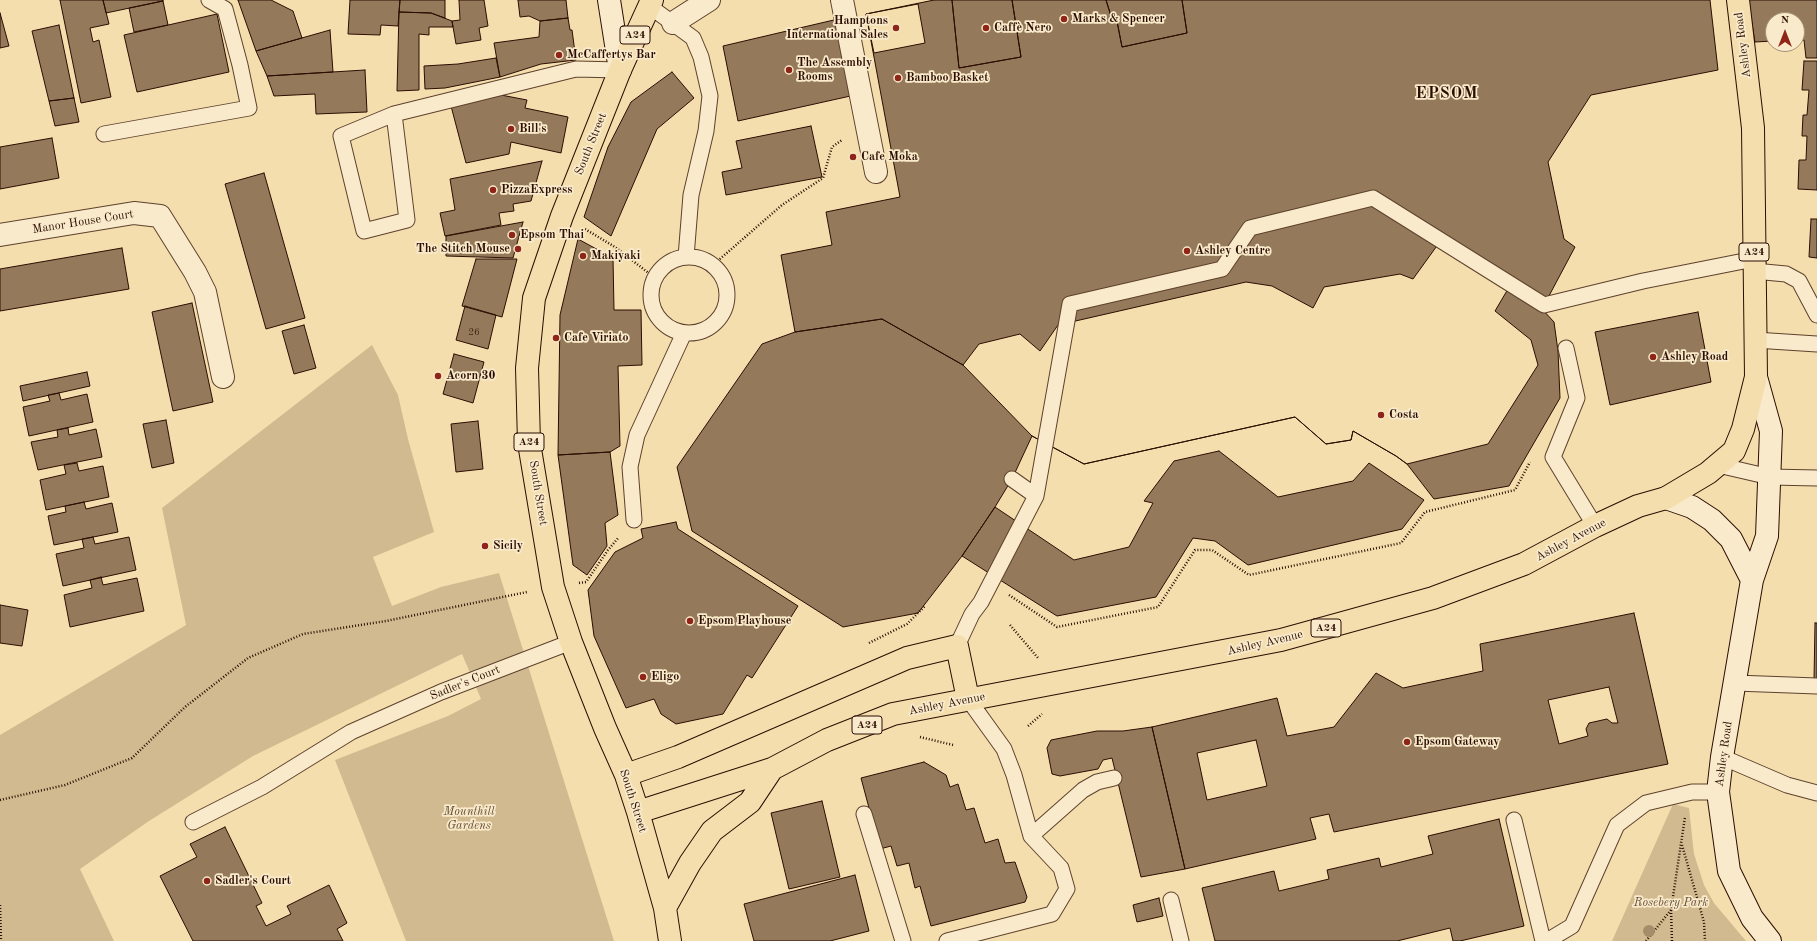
<!DOCTYPE html>
<html>
<head>
<meta charset="utf-8">
<style>
	body { margin:0 }
	#map { position:relative; width:1817px; height:941px; overflow:hidden; background:#f4dead; font-family:"Old Standard TT",serif }
	canvas { display:block }
	.north { position:absolute; left:1765px; top:12px; width:40px; height:40px; box-sizing:border-box; background:#f8eaca; border:1px solid #a6927a; border-radius:50%; rotate:0deg; font-size:11px; font-weight:700; line-height:16px; text-align:center; color:#2c0d02 }
	.north::after { content:''; display:block; margin:auto; width:14px; height:18px; background:#8f2418; clip-path:polygon(50% 0,100% 100%,50% 72%,0 100%) }
</style>
</head>
<body>
<div id="map">
<canvas width="1817" height="941"></canvas>
<div class="north">N</div>
</div>
<script>
const ctx = document.querySelector('canvas').getContext('2d');
ctx.lineJoin = 'round';
function paint(path, color) { ctx.fillStyle = color; ctx.fill(path, 'evenodd'); }
const toPath = rows => new Path2D(rows.map(r => 'M' + r).join(''));
function trace(path, color, width, dash) { ctx.strokeStyle = color; ctx.lineWidth = width; ctx.lineCap = dash ? 'butt' : 'round'; ctx.setLineDash(dash || []); ctx.stroke(path); }
function drawText(font, color, halo, rows, align = 'center') {
  ctx.font = font + ' "Old Standard TT",serif'; ctx.lineWidth = 3.5; ctx.setLineDash([]); ctx.textBaseline = 'middle'; ctx.strokeStyle = halo; ctx.fillStyle = color; for (const [text, x, y, turn = 0] of rows) {
    ctx.save(); ctx.translate(x, y); ctx.rotate((+turn || 0) * Math.PI / 180); ctx.textAlign = isNaN(turn) ? turn : align; if (halo) ctx.strokeText(text, 0, 0); ctx.fillText(text, 0, 0); ctx.restore();
  }
}
paint(toPath([
	[372,345,398,395,408,439,434,532,373,557,392,606,441,587,499,573,614,941,406,941,335,760,448,716,481,699,462,654,253,756,149,821,80,869,114,941,0,941,0,735,186,625,162,508],
	[1673,804,1689,808,1694,854,1704,885,1714,903,1746,941,1612,941]
]), '#d2ba90');
const building = toPath([
	[60,0,103,0,109,24,90,28,93,42,99,40,111,97,81,103,60,0],
	[103,0,163,0,163,1,106,13,103,0],
	[238,0,271,0,293,11,302,38,256,51,238,0],
	[350,0,400,0,398,26,381,25,380,35,348,34,350,0],
	[400,0,445,0,445,18,431,13,399,12,400,0],
	[459,0,484,0,488,26,479,28,481,40,456,44,452,21,460,20,459,0],
	[518,0,566,0,568,18,540,21,529,16,520,17,518,0],
	[934,0,952,0,959,68,1021,57,1012,0,1106,0,1111,16,1116,16,1122,47,1187,33,1182,0,1710,0,1718,70,1591,95,1548,162,1564,239,1575,247,1542,309,1554,322,1558,351,1560,398,1509,486,1434,499,1407,464,1396,456,1353,431,1351,440,1326,444,1295,417,1084,464,1032,436,963,365,882,319,795,332,781,255,832,245,826,212,900,197,866,14,934,0],
	[952,0,1012,0,1021,57,959,68,952,0],
	[1106,0,1182,0,1187,33,1122,47,1116,16,1111,16,1106,0],
	[1748,0,1817,0,1817,58,1806,58,1804,40,1797,40,1797,20,1773,20,1773,41,1755,42,1748,0],
	[163,1,168,25,134,32,129,8,163,1],
	[918,4,925,43,874,53,866,14,918,4],
	[399,12,431,13,452,21,453,27,429,27,429,35,419,34,419,90,397,91,399,12],
	[0,13,9,46,0,48,0,13],
	[217,14,229,72,137,92,124,35,217,14],
	[568,18,570,30,572,30,576,60,541,64,500,77,494,43,539,37,540,21,568,18],
	[838,19,855,95,738,121,723,46,838,19],
	[59,25,74,98,49,101,32,31,59,25],
	[330,30,333,72,267,76,256,51,330,30],
	[496,58,500,77,445,88,425,89,424,66,458,64,496,58],
	[1804,61,1817,61,1817,190,1798,189,1799,160,1806,160,1807,136,1802,136,1803,115,1807,115,1809,90,1802,90,1804,61],
	[365,70,367,112,316,114,315,94,274,96,267,76,365,70],
	[672,72,694,98,657,129,611,236,584,217,608,147,631,102,672,72],
	[501,95,527,100,525,108,568,117,561,153,511,142,509,154,466,163,451,106,501,95],
	[74,98,79,122,55,126,49,101,74,98],
	[811,126,822,177,726,195,722,172,742,168,736,141,811,126],
	[52,138,59,178,0,189,0,147,52,138],
	[542,161,531,201,513,204,514,211,499,213,501,225,445,236,440,213,455,210,450,179,542,161],
	[264,173,305,318,266,329,225,184,264,173],
	[1811,219,1817,219,1817,258,1809,257,1811,219],
	[523,222,513,258,446,256,446,236,523,222],
	[578,239,613,258,614,310,641,310,642,365,618,366,620,446,610,452,558,455,560,315,578,239],
	[1439,243,1508,289,1495,311,1531,340,1538,365,1488,444,1407,464,1396,456,1353,431,1351,440,1326,444,1295,417,1084,464,1032,436,1012,479,995,507,962,556,918,613,843,627,692,531,677,467,762,344,795,332,882,319,963,365,979,344,1020,334,1040,351,1058,325,1246,282,1272,286,1313,308,1324,287,1400,274,1413,279,1439,243],
	[122,248,129,289,0,311,0,269,122,248],
	[476,259,517,259,502,317,462,306,476,259],
	[192,303,213,402,173,411,152,312,192,303],
	[465,306,496,315,488,349,456,340,465,306],
	[1698,312,1711,382,1610,405,1595,332,1698,312],
	[304,325,316,368,294,374,282,331,304,325],
	[454,354,484,362,473,403,443,394,454,354],
	[87,372,90,386,23,401,20,386,87,372],
	[59,393,61,400,87,394,93,422,29,436,23,407,50,401,48,395,59,393],
	[166,420,174,463,152,468,143,424,166,420],
	[478,421,483,469,456,472,451,424,478,421],
	[68,428,69,435,96,429,102,457,38,470,31,442,58,437,57,430,68,428],
	[1219,451,1278,497,1353,481,1369,463,1424,500,1402,529,1248,565,1215,541,1193,538,1156,597,1057,616,962,556,995,507,1074,560,1129,547,1153,503,1144,501,1174,461,1219,451],
	[610,452,618,515,605,523,607,546,587,575,573,565,558,455,610,452],
	[77,463,79,471,103,466,109,497,46,510,40,480,66,474,64,465,77,463],
	[84,502,86,509,112,503,118,532,54,545,48,516,66,512,65,506,84,502],
	[676,522,678,529,798,606,752,678,747,675,723,714,676,724,661,714,654,699,626,708,594,636,588,590,615,552,643,538,641,529,676,522],
	[93,537,95,544,129,537,136,570,63,586,56,554,84,548,82,539,93,537],
	[101,577,103,585,137,578,144,611,70,627,64,595,92,588,90,580,101,577],
	[0,605,28,610,22,646,0,643,0,605],
	[1634,613,1668,764,1334,832,1329,814,1310,818,1316,839,1185,869,1152,727,1277,698,1287,736,1334,727,1376,673,1403,688,1483,671,1480,644,1634,613],
	[1609,687,1618,723,1612,723,1607,719,1589,723,1586,729,1588,736,1559,744,1548,700,1609,687],
	[1256,740,1267,786,1207,800,1197,753,1256,740],
	[1815,623,1817,623,1817,680,1814,680,1815,623],
	[1152,727,1185,869,1141,877,1112,758,1103,760,1098,769,1060,776,1052,774,1047,748,1051,740,1097,731,1123,731,1152,727],
	[924,762,946,775,950,787,958,784,966,810,974,808,985,843,998,839,1005,863,1015,862,1027,897,1025,902,931,926,920,886,915,888,909,863,897,866,891,846,880,849,861,778,924,762],
	[822,801,840,877,789,889,771,813,822,801],
	[1499,819,1524,926,1460,941,1453,941,1450,928,1397,941,1215,941,1202,888,1274,871,1279,891,1329,879,1327,870,1379,858,1381,867,1433,854,1428,836,1499,819],
	[225,827,262,903,256,906,266,926,291,914,287,906,329,885,347,923,337,929,343,941,193,941,160,876,197,857,190,844,225,827],
	[855,875,869,931,830,941,754,941,744,904,855,875],
	[1159,898,1163,916,1137,922,1133,905,1159,898]
]);
paint(building, '#947a5b');
trace(building, '#2c0d02', 1);
const service = toPath([
	[649,6,693,38,701,57,710,96,706,131,691,195,686,257],
	[394,114,341,136,364,231,407,220,394,114,576,69,620,70],
	[104,134,249,108,240,65,225,9,209,0],
	'651 295a38 38 0 1 1 76 0a38 38 0 1 1-76 0Z',
	[1754,271,1786,274,1799,281,1817,315],
	[1755,340,1817,344],
	[1566,348,1577,398,1553,457,1595,526],
	[1718,465,1770,477,1817,478],
	[1036,496,1070,304,1222,269,1250,228,1373,198,1544,305,1643,281,1754,259],
	[634,520,630,467,637,435,684,333],
	[957,646,972,614,981,602,1036,496,1012,479],
	[1735,683,1817,686],
	[1722,757,1787,785,1817,793],
	[864,814,903,941],
	[1514,820,1543,941],
	[193,822,262,787,351,732,441,692,571,642],
	[1031,836,1083,790,1097,782,1114,778],
	[1171,900,1181,941],
	[947,941,1052,914,1067,889,1061,868,1031,836,1014,775,1004,749,968,699],
	[1547,941,1572,926,1617,825,1646,803,1692,792,1718,792]
]);
const pedestrian = toPath([
	[842,0,876,172],
	[673,23,709,0]
]);
const minor = toPath([
	[0,235,134,213,160,216,195,272,205,292,223,377]
]);
const secondary = toPath([
	[609,0,620,70],
	[1756,377,1771,431,1767,536,1752,580,1722,757,1718,792,1729,871,1752,918,1770,941],
	[1666,498,1692,507,1712,520,1731,539,1752,580]
]);
const trunk = toPath([
	[652,0,620,70,562,216,534,298,527,368,529,443,553,587,571,642,605,728,626,775,638,812,665,908,670,941],
	[626,775,678,757,907,658,957,646,968,699],
	[638,812,772,769,827,740,893,714,1281,640,1433,598,1524,564,1595,526,1638,506,1666,498,1708,473,1734,451,1743,429,1756,377,1753,128,1738,0],
	[665,908,690,863,712,831,750,802,772,769]
]);
trace(service, '#5e412d', 17);
trace(pedestrian, '#5e412d', 24);
trace(minor, '#5e412d', 24);
trace(secondary, '#2c0d02', 24);
trace(trunk, '#2c0d02', 24);
trace(toPath([
	[585,229,615,247,655,278],
	[713,265,782,205,823,178,832,147,842,140],
	[579,583,586,582,608,550,619,537],
	[1009,595,1057,627,1158,607,1195,550,1212,550,1249,575,1401,543,1425,512,1515,490,1530,462],
	[1010,625,1038,658],
	[869,643,907,624,925,606],
	[1028,726,1042,714],
	[920,737,953,745],
	[0,800,65,785,132,758,185,707,248,658,303,634,386,621,527,592],
	[1682,845,1704,922,1705,941],
	[0,905,1,941],
	[1646,941,1671,910],
	[1672,941,1671,910,1685,817]
]), '#2c0d02', 2.5, [1, 2]);
trace(service, '#f8eaca', 15);
trace(pedestrian, '#f8eaca', 22);
trace(minor, '#f8eaca', 22);
trace(secondary, '#f8eaca', 22);
trace(trunk, '#f4dead', 22);
ctx.fillStyle = '#a68d6a';
for (const [x, y] of [
	[1649,931]
]) { ctx.beginPath(); ctx.arc(x, y, 6, 0, 2 * Math.PI); ctx.fill(); }
for (const [x, y, r, color] of [
	[1064,19,4,"#8f2418"],
	[896,28,4,"#8f2418"],
	[986,28,4,"#8f2418"],
	[559,55,4,"#8f2418"],
	[789,70,4,"#8f2418"],
	[898,78,4,"#8f2418"],
	[511,129,4,"#8f2418"],
	[853,157,4,"#8f2418"],
	[493,190,4,"#8f2418"],
	[512,235,4,"#8f2418"],
	[518,249,4,"#8f2418"],
	[1187,251,4,"#8f2418"],
	[583,256,4,"#8f2418"],
	[556,338,4,"#8f2418"],
	[1653,357,4,"#8f2418"],
	[438,376,4,"#8f2418"],
	[1381,415,4,"#8f2418"],
	[485,546,4,"#8f2418"],
	[690,621,4,"#8f2418"],
	[643,677,4,"#8f2418"],
	[1407,742,4,"#8f2418"],
	[207,881,4,"#8f2418"]
]) { const dot = new Path2D(); dot.arc(x, y, r, 0, 2 * Math.PI); ctx.fillStyle = color; ctx.fill(dot); trace(dot, '#f8eaca', 1.5); }
drawText('10px', '#462818', null, [
	["26",474,332]
]);
for (const [x, y, w] of [
	[635,35,30],
	[1754,252,30],
	[529,442,30],
	[1326,628,30],
	[867,725,30]
]) { const box = new Path2D(); box.roundRect(x - w / 2, y - 9, w, 18, 3); ctx.fillStyle = '#f8eaca'; ctx.fill(box); trace(box, '#2c0d02', 1); }
drawText('bold 11px', '#2c0d02', null, [
	["A24",635,35],
	["A24",1754,252],
	["A24",529,442],
	["A24",1326,628],
	["A24",867,725]
]);
drawText('bold 12px', '#2c0d02', '#f8eaca', [
	["Marks & Spencer",1072,19],
	["Hamptons",888,21,"right"],
	["International Sales",888,35,"right"],
	["Caffè Nero",994,28],
	["McCaffertys Bar",567,55],
	["The Assembly",797,63],
	["Rooms",797,77],
	["Bamboo Basket",906,78],
	["Bill's",519,129],
	["Cafe Moka",861,157],
	["PizzaExpress",501,190],
	["Epsom Thai",520,235],
	["The Stitch Mouse",510,249,"right"],
	["Ashley Centre",1195,251],
	["Makiyaki",591,256],
	["Cafe Viriato",564,338],
	["Ashley Road",1661,357],
	["Acorn 30",446,376],
	["Costa",1389,415],
	["Sicily",493,546],
	["Epsom Playhouse",698,621],
	["Eligo",651,677],
	["Epsom Gateway",1415,742],
	["Sadler's Court",215,881]
], 'left');
drawText('12px', '#2c0d02', '#f8eaca', [
	["Ashley Road",1743,45,-97],
	["South Street",591,144,-68],
	["Manor House Court",83,222,-9],
	["South Street",538,493,81],
	["Ashley Avenue",1571,540,-28],
	["Ashley Avenue",1265,643,-13],
	["Sadler's Court",465,683,-22],
	["Ashley Avenue",947,704,-11],
	["Ashley Road",1724,754,-82],
	["South Street",633,801,72]
]);
drawText('italic 12px', '#664a34', '#f8eaca', [
	["Mounthill",469,812],
	["Gardens",469,826],
	["Rosebery Park",1671,903]
]);
ctx.letterSpacing = '1px';
drawText('bold 16px', '#2c0d02', '#f8eaca', [
	["EPSOM",1447,94]
]);
ctx.letterSpacing = '0px';
</script>
</body>
</html>
